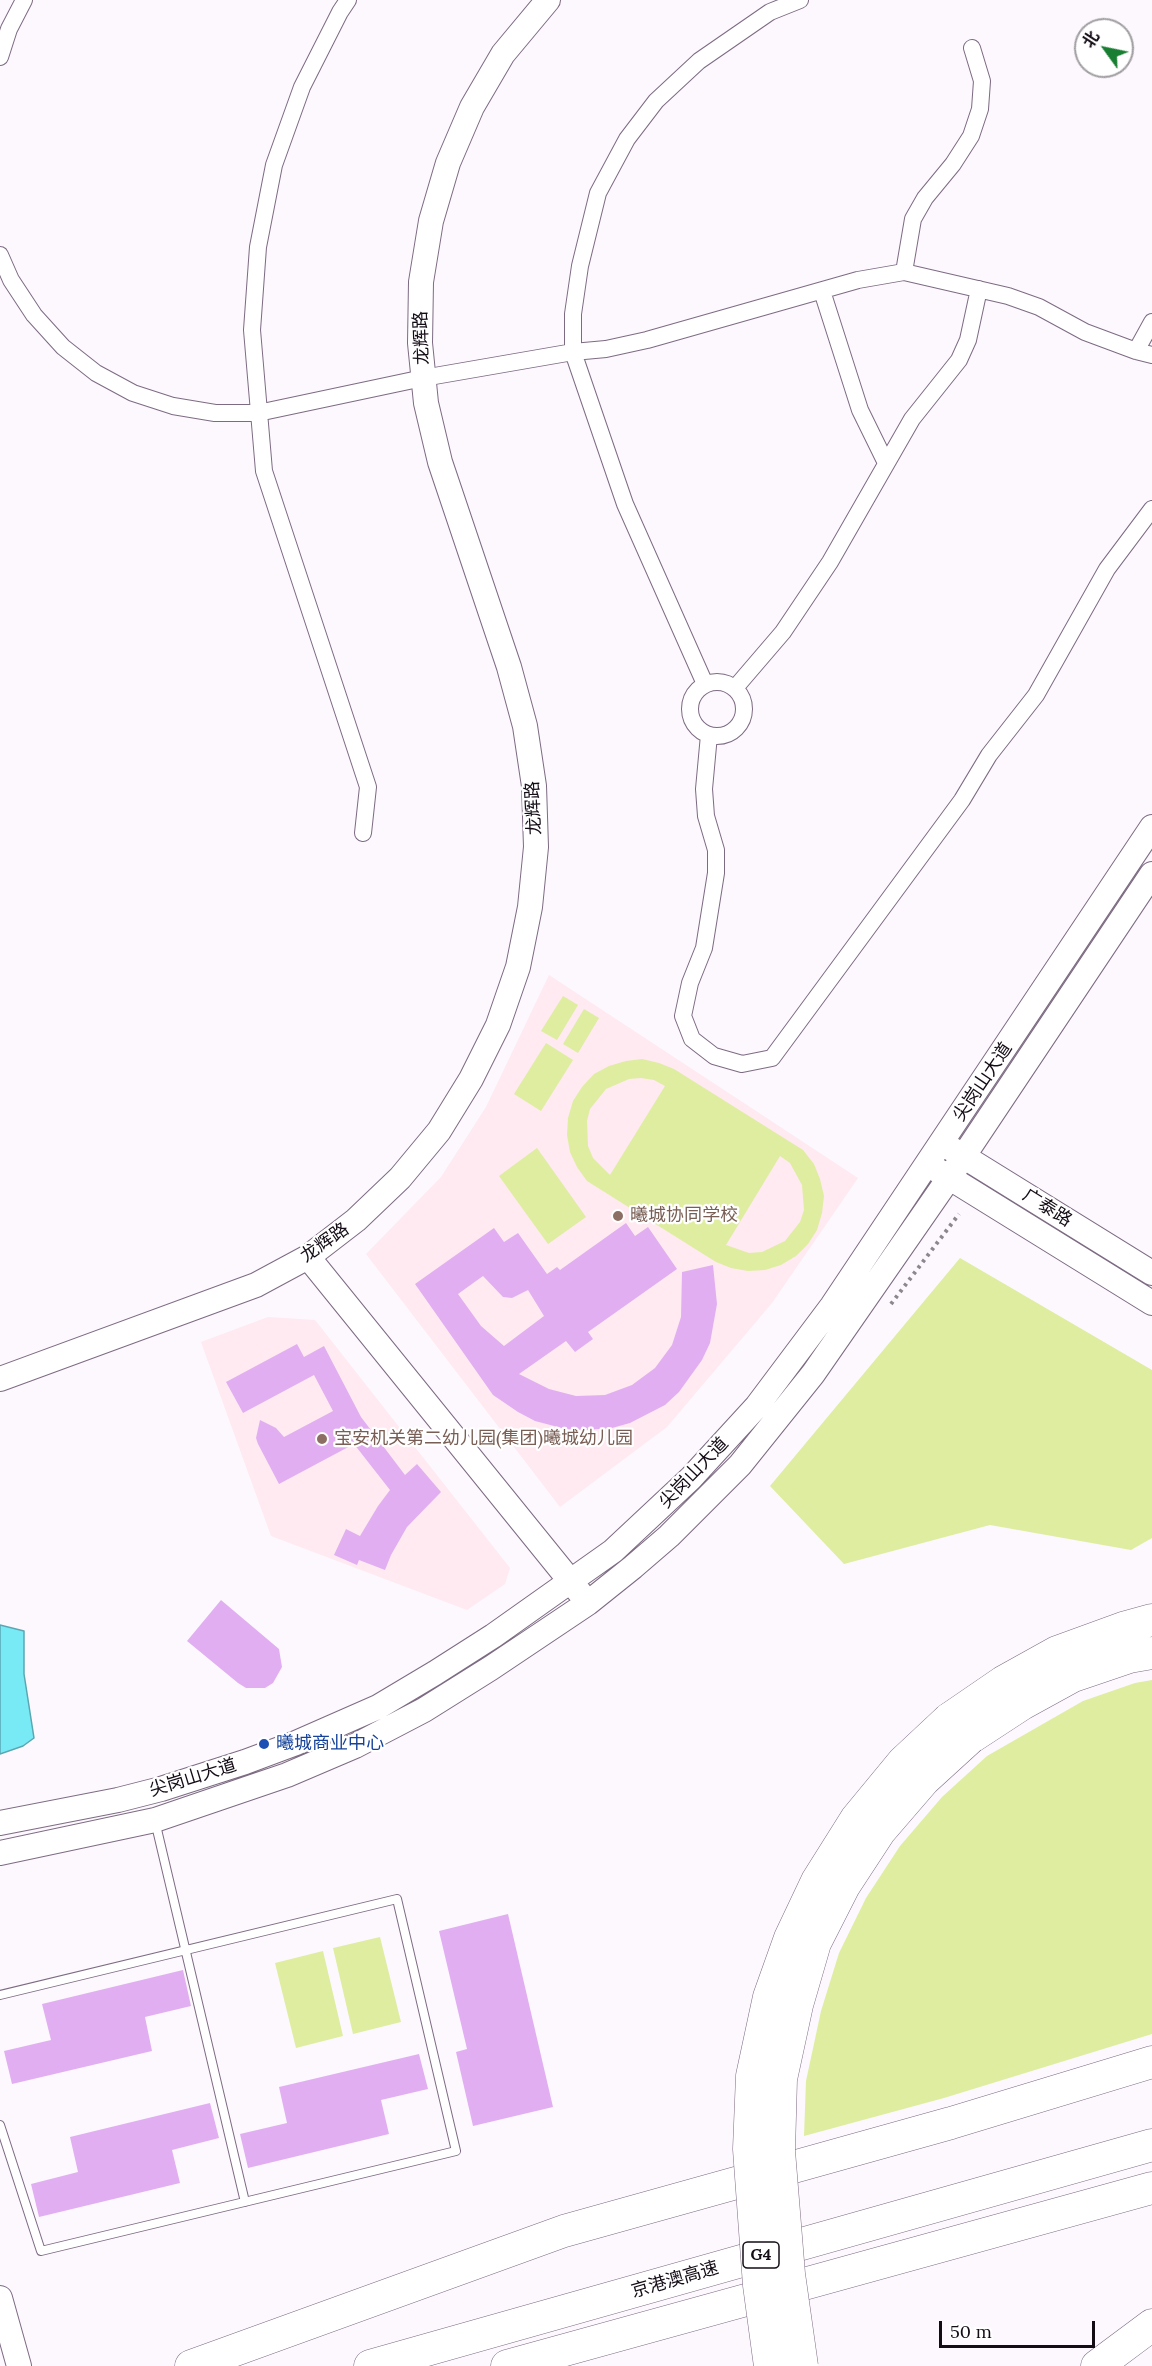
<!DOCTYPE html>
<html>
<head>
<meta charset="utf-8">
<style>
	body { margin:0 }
	#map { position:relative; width:1152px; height:2366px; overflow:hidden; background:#fcf8fe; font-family:Lora,"Noto Sans SC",serif }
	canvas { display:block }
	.north { position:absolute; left:1074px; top:18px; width:60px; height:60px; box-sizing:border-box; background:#fff; border:2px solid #a19ea1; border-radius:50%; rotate:303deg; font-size:16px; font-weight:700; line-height:24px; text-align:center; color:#130c15 }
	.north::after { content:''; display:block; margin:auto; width:21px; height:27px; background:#187e31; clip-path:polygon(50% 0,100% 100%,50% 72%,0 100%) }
	.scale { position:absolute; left:939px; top:2321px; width:156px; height:27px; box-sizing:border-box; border:3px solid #130c15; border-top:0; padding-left:8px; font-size:18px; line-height:21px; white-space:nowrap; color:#130c15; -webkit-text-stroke:4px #fff; paint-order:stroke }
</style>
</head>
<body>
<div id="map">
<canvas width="1152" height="2366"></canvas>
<div class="north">北</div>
<div class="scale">50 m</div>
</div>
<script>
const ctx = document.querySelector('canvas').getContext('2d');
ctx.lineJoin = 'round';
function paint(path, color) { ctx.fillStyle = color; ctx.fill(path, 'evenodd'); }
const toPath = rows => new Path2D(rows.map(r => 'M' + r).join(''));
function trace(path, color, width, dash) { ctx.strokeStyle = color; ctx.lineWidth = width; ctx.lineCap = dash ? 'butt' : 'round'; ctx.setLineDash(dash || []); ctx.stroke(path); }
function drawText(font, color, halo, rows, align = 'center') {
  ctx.font = font + ' Lora,"Noto Sans SC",serif'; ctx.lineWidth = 4.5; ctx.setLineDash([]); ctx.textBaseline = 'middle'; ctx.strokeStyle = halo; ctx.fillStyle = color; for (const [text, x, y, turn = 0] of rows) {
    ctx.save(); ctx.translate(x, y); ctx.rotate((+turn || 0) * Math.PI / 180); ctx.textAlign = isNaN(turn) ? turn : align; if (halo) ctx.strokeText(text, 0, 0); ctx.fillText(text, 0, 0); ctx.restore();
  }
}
paint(toPath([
	[549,975,858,1178,772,1303,667,1427,560,1507,366,1254,441,1177,486,1107],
	[268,1317,315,1320,510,1568,505,1584,467,1610,271,1536,201,1342]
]), '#feeaf0');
paint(toPath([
	[563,996,578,1005,557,1040,541,1031],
	[584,1009,599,1018,578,1053,563,1044],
	[546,1043,573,1060,541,1111,514,1094],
	[642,1059,659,1063,674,1069,803,1150,814,1164,820,1179,824,1196,822,1213,817,1230,808,1244,796,1256,781,1265,765,1270,748,1271,731,1268,716,1262,587,1181,577,1167,570,1152,567,1135,568,1118,573,1101,582,1087,594,1074,609,1066,626,1061],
	[641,1078,654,1080,665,1086,610,1175,593,1158,588,1146,587,1121,590,1109,606,1089,629,1079],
	[780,1156,790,1163,802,1185,804,1210,800,1222,785,1241,762,1252,749,1253,726,1245],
	[537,1148,586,1217,548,1244,499,1176],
	[960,1258,1152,1370,1152,1538,1131,1550,990,1525,844,1564,770,1486],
	[1152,1680,1152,2034,944,2098,804,2136,806,2081,821,2011,839,1953,866,1898,900,1846,942,1797,987,1756,1083,1701,1135,1683],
	[380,1937,401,2022,353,2034,333,1948],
	[323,1951,343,2036,296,2048,275,1963]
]), '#dfeda1');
const water = toPath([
	[0,1625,24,1631,24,1674,34,1738,23,1746,0,1754,0,1625]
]);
paint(water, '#78eaf5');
trace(water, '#5aa7b2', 1.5);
paint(toPath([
	[626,1223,635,1236,648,1227,677,1269,588,1332,593,1339,575,1352,566,1341,519,1374,549,1389,576,1396,605,1395,632,1385,655,1368,672,1345,681,1317,682,1272,713,1265,717,1304,710,1343,702,1360,679,1392,665,1405,630,1423,612,1428,573,1431,535,1421,518,1412,493,1395,415,1284,494,1228,504,1242,518,1233,547,1274,557,1267,560,1270],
	[483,1276,503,1297,512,1298,528,1290,544,1316,504,1346,481,1326,458,1294],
	[297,1344,304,1357,324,1346,361,1417,405,1475,417,1464,441,1492,407,1527,391,1555,385,1570,359,1560,357,1565,334,1555,346,1529,360,1536,378,1506,390,1490,354,1444,279,1484,258,1444,256,1438,260,1420,276,1428,284,1437,333,1411,314,1375,243,1413,226,1382],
	[221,1600,279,1649,282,1667,273,1683,265,1688,246,1688,238,1683,187,1641],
	[508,1914,553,2107,473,2126,456,2052,467,2049,439,1931],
	[183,1970,191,2006,145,2017,152,2051,12,2084,4,2051,51,2040,42,2004],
	[419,2054,428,2089,381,2100,389,2134,248,2168,240,2134,287,2123,279,2087],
	[210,2103,219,2138,172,2150,180,2183,39,2217,31,2184,78,2172,70,2137]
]), '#e1aff1');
const lane = toPath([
	[155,1821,245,2202],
	[0,1995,397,1899,456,2151,41,2251,0,2125]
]);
const street = toPath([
	[348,0,340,12,302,87,274,165,258,247,252,330,264,471,368,787,363,833],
	[0,57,9,29,24,0],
	[0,255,11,280,34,315,63,347,96,373,133,393,173,406,215,413,258,413,423,378,573,352,606,349,647,340,858,280,904,272,1008,296,1039,307,1085,332,1136,351,1152,355],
	[904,272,913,219,925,198,953,164,971,136,980,109,982,81,972,48],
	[822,291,860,410,886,463],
	[1136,351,1152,322],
	'690 709a27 27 0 1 1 54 0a27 27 0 1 1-54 0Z',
	[705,684,625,504,573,352,573,314,580,266,598,193,627,139,656,101,699,61,770,12,800,0],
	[735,688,783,632,830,562,912,419,959,360,968,340,979,289],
	[709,735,704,789,706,816,716,850,716,873,704,948,690,983,683,1016,692,1039,714,1056,742,1064,772,1058,962,800,989,755,1036,695,1107,569,1152,509]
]);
const secondary = toPath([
	[950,1148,1152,1273],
	[937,1170,1152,1303],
	[308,1257,580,1593],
	[0,1379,256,1285,308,1257,356,1220,400,1178,439,1131,471,1079,498,1025,518,967,530,907,536,847,534,786,525,726,509,667,440,462,426,403,420,343,421,282,431,221,448,163,472,107,503,54,548,0],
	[0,1823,118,1800,161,1789,245,1762,296,1743,378,1707,435,1673,493,1636,613,1551,691,1478,757,1406,832,1306,1152,827],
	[0,1853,155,1820,287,1775,355,1746,424,1710,491,1668,588,1603,633,1567,669,1536,740,1465,813,1374,949,1178,1152,874],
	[0,2298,19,2366]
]);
const highway = toPath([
	[949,1719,1003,1682,1057,1652,1123,1628,1152,1620],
	[970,1738,1022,1704,1073,1676,1129,1657,1152,1653],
	[191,2366,564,2231,951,2123,1152,2062],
	[370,2366,1152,2145],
	[507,2366,1152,2188],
	[1097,2366,1152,2325]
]);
trace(lane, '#7d6b83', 10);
trace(street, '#7d6b83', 18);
trace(secondary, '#7d6b83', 26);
trace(highway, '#7d6b83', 33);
trace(toPath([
	[891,1304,959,1214]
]), '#8c878e', 4, [3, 4.5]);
trace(lane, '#fff', 8);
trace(street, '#fff', 16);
trace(secondary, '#fff', 24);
trace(highway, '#fff', 32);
const highwayBridge = toPath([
	[770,2366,759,2285,749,2149,752,2076,769,1997,790,1938,817,1881,856,1819,903,1762,949,1719],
	[802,2366,789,2274,779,2151,781,2079,797,2005,815,1943,844,1886,880,1831,924,1780,970,1738]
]);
trace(highwayBridge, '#7d6b83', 33, []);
trace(highwayBridge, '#fff', 32);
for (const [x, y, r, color] of [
	[618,1216,6,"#8d6e63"],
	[322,1439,6,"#8d6e63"],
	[264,1744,6,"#1a4fb4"]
]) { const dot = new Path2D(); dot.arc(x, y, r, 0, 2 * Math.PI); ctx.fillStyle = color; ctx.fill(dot); trace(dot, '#fff', 2); }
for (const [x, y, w] of [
	[761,2255,36]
]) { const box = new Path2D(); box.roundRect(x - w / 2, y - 13, w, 26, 4.5); ctx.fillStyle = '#fff'; ctx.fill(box); trace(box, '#130c15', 1.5); }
drawText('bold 16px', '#130c15', null, [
	["G4",761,2255]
]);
drawText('18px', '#130c15', '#fff', [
	["龙辉路",422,338,-92],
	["龙辉路",534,808,-93],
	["尖岗山大道",983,1082,-56],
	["广泰路",1047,1208,32],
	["龙辉路",325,1243,-35],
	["尖岗山大道",694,1473,-46],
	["尖岗山大道",193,1778,-17],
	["京港澳高速",675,2280,-16]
]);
drawText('18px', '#785e54', '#fff', [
	["曦城协同学校",630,1216],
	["宝安机关第二幼儿园(集团)曦城幼儿园",334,1439]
], 'left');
drawText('18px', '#164399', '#fff', [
	["曦城商业中心",276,1744]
], 'left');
</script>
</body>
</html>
